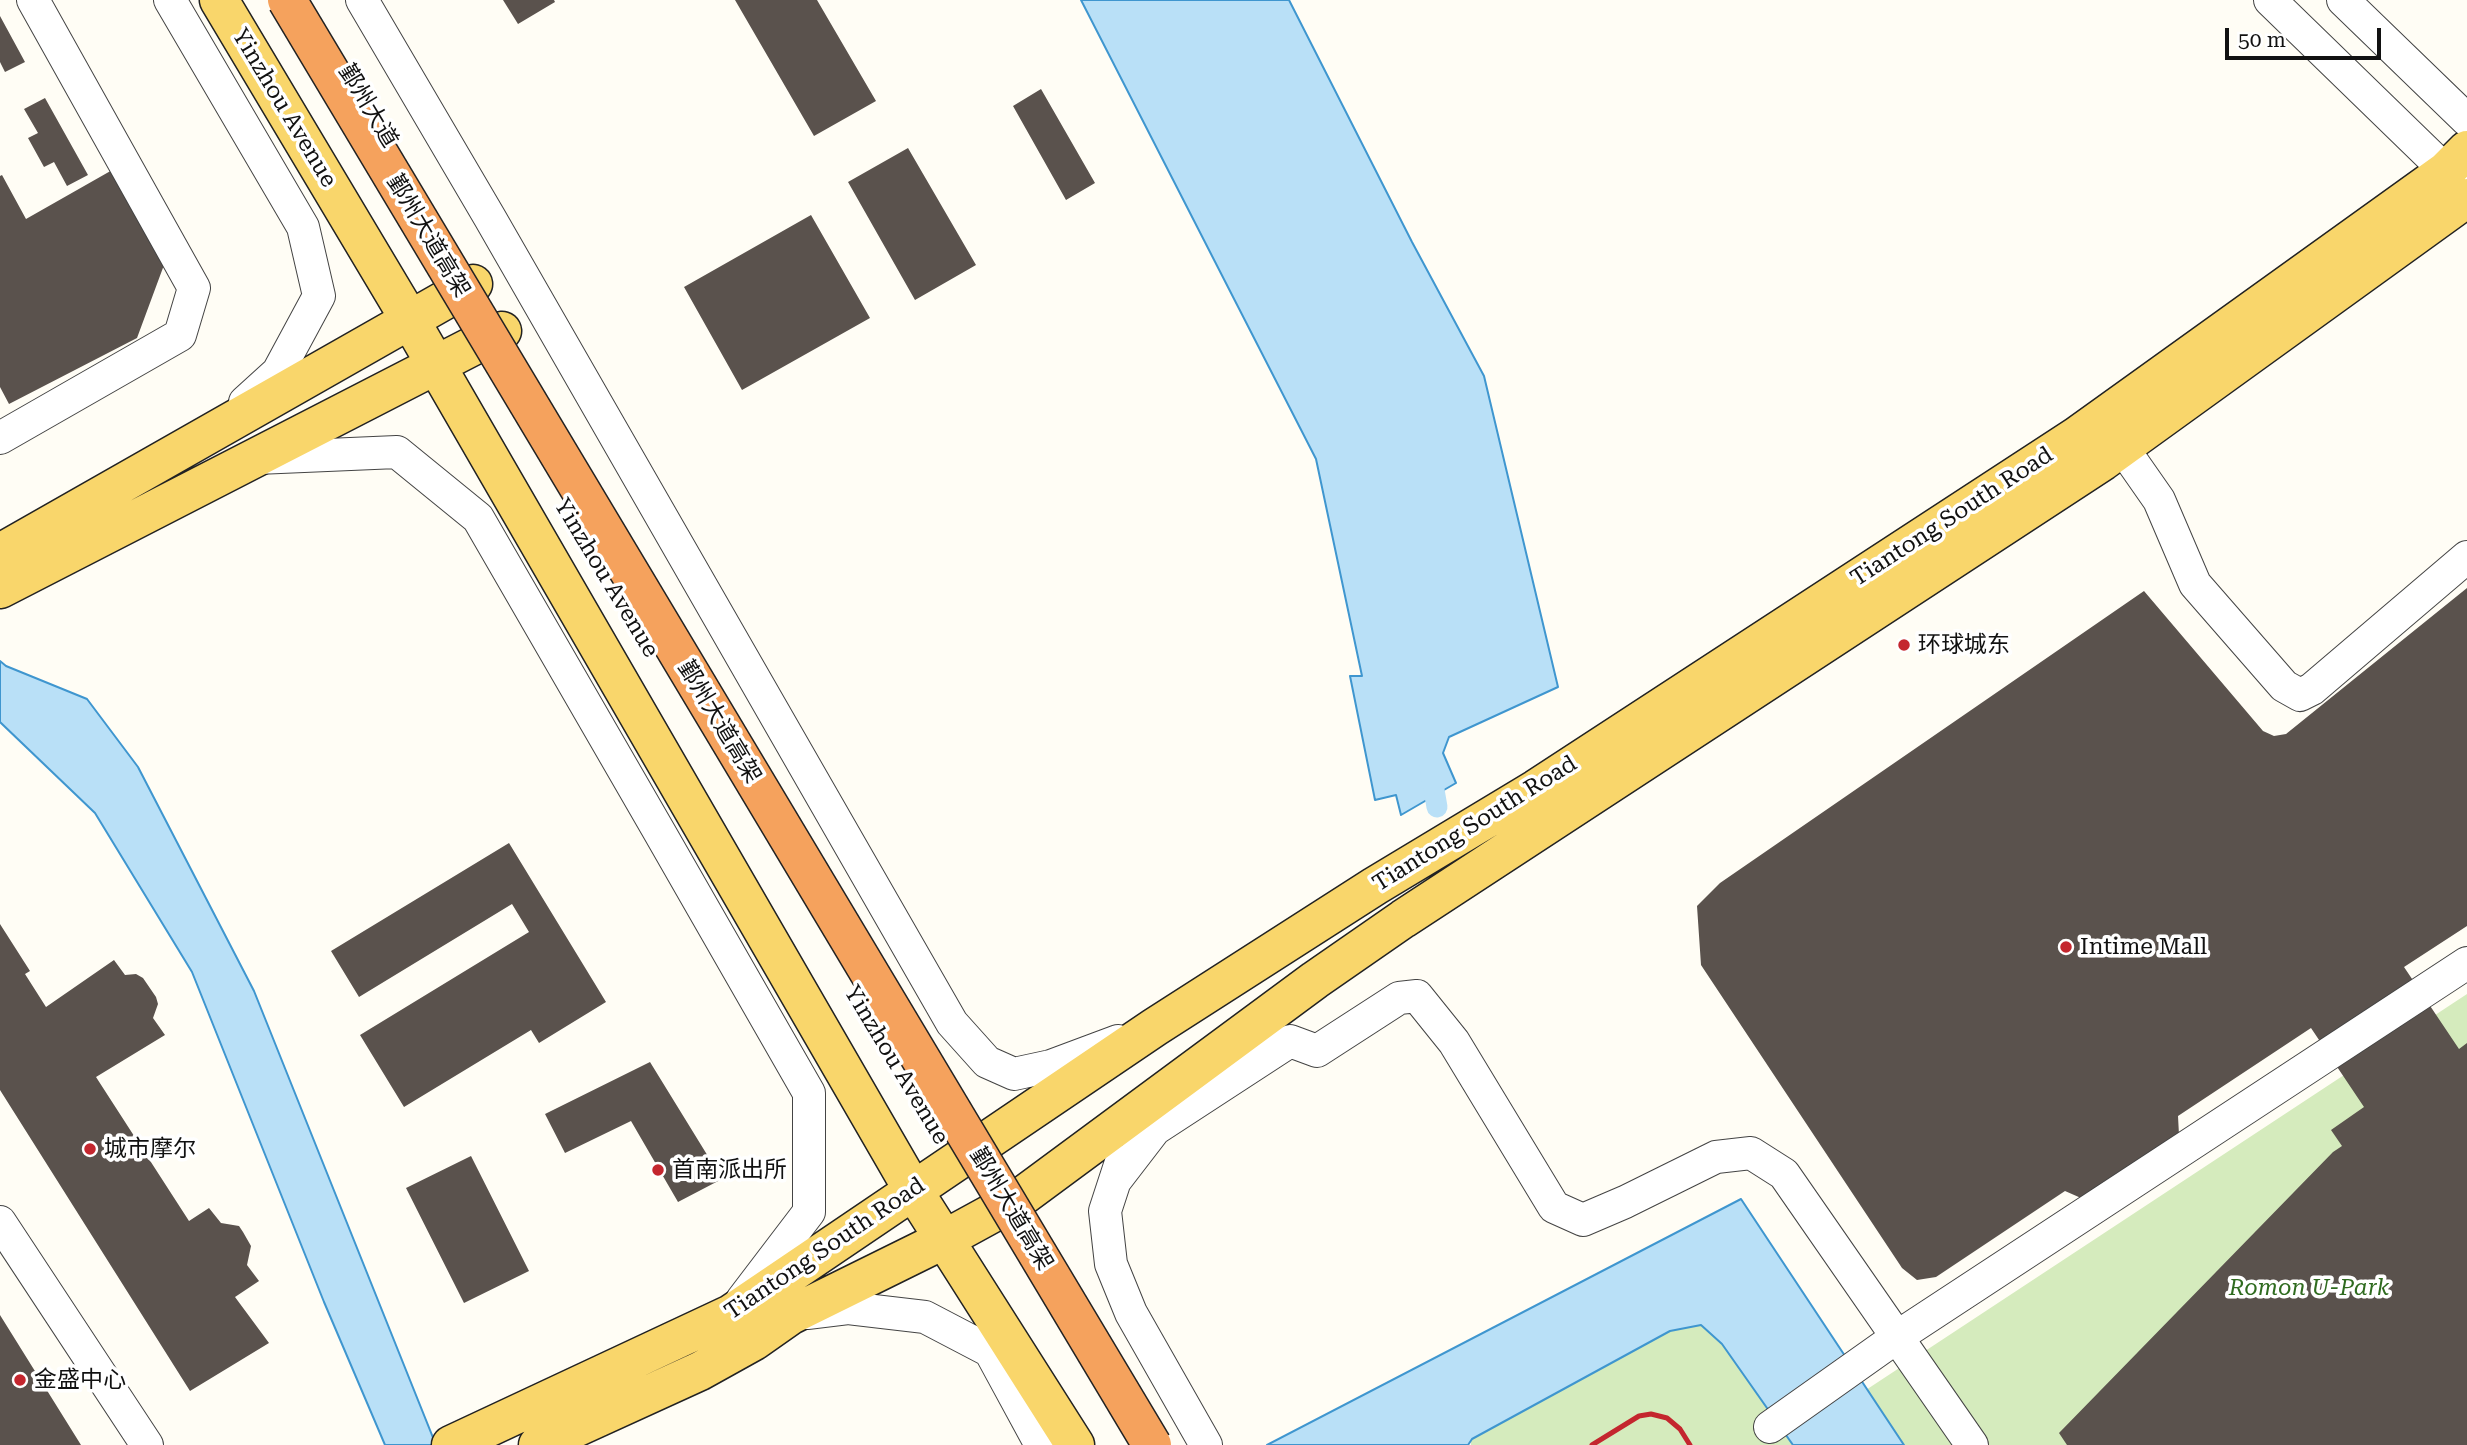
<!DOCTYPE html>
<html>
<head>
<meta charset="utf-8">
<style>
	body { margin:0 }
	#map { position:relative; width:2467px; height:1445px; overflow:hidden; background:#fffdf5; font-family:"Roboto Serif",serif }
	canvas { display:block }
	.scale { position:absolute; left:2225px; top:28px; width:156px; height:32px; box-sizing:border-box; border:4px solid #111; border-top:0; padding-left:9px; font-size:21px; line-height:24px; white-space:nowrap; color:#111; -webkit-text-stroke:5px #fff; paint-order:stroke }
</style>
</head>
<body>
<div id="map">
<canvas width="2467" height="1445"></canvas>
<div class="scale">50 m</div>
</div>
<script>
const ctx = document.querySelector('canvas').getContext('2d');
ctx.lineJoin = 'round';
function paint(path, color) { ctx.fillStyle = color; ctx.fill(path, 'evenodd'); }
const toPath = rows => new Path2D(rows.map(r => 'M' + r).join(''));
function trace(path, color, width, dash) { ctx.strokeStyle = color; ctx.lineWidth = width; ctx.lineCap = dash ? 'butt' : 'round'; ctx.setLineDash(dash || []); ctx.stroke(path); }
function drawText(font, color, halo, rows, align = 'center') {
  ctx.font = font + ' "Roboto Serif","Noto Sans SC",serif'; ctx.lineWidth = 7; ctx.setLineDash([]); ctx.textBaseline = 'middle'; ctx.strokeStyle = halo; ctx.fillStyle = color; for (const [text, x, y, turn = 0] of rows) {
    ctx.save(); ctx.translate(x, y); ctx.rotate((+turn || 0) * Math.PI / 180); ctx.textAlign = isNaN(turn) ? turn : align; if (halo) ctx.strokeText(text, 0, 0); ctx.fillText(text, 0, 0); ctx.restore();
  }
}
paint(toPath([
	[2467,994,2467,1445,1471,1445,1471,1439,1670,1331,1701,1325,1722,1344,1790,1440]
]), '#d5ebbd');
const water = toPath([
	[1081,0,1289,0,1412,242,1484,376,1558,687,1449,737,1443,753,1456,783,1401,815,1396,795,1375,800,1350,676,1362,676,1316,459,1081,0],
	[0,661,6,666,87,699,138,767,254,991,436,1445,385,1445,324,1302,192,972,95,813,0,722,0,661],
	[1741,1199,1904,1445,1793,1445,1722,1344,1701,1325,1670,1331,1472,1439,1468,1445,1267,1445,1741,1199]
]);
paint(water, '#b9e0f7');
trace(water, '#3f96cf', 2);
trace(toPath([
	[1430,767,1437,807]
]), '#b9e0f7', 21);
paint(toPath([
	[503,0,554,0,555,2,518,24],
	[735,0,817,0,876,101,814,136],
	[0,16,25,62,5,72,0,62],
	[1041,89,1095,183,1066,200,1013,106],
	[45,98,88,175,67,186,54,162,44,167,28,138,38,133,24,109],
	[908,148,976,265,915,300,848,182],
	[114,169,164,265,137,338,9,404,0,387,0,176,2,175,26,219],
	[811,215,870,318,742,390,684,287],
	[2467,588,2467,926,2404,967,2459,1049,2467,1043,2467,1445,2067,1445,2059,1433,2333,1152,2342,1146,2331,1130,2364,1107,2311,1028,2178,1116,2179,1135,2081,1198,2065,1191,1936,1277,1917,1280,1902,1268,1701,965,1697,906,1720,883,2144,591,2263,731,2274,736,2286,734],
	[509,843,606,1002,539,1043,531,1030,404,1107,360,1035,529,932,512,904,359,997,331,951],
	[0,924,30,971,25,974,46,1007,114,960,125,975,136,974,143,978,156,997,158,1004,153,1018,165,1035,96,1077,189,1221,209,1208,221,1223,239,1226,243,1232,251,1246,247,1265,259,1281,235,1297,269,1343,190,1391,0,1090],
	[650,1062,722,1179,678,1202,631,1121,565,1153,545,1114],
	[471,1156,529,1271,464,1303,406,1188],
	[0,1315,81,1445,0,1445]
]), '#5a524d');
const minor = toPath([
	[170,0,303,227,319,296,278,372,245,402],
	[362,0,490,218,952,1023,987,1062,1014,1074,1051,1066,1118,1041],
	[2270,0,2446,171,2464,184],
	[2343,0,2467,120],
	[0,438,180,335,194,288,33,0],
	[2122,447,2159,500,2195,584,2284,686,2300,695,2312,689,2467,557],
	[257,458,397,452,478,518,660,833,809,1093,809,1212,742,1300],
	[1121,1162,1105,1211,1111,1264,1131,1313,1206,1445],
	[1115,1181,1155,1129,1290,1041,1317,1051,1399,998,1417,996,1454,1042,1554,1207,1583,1220,1625,1202,1716,1157,1751,1153,1784,1174,1972,1445],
	[0,1222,147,1445],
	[807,1313,848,1308,925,1317,990,1351,1041,1445],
	[1770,1427,1897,1337,2467,963]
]);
const major = toPath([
	[219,0,410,320,913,1190,1075,1445],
	[0,553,473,284],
	[0,589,502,331],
	[451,1445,731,1314,1155,1027,1375,886,1536,789,2077,436,2446,171,2467,150],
	[538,1445,700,1371,754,1341,791,1315,945,1239,1020,1198,1315,980,1403,919,2103,461,2467,198]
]);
trace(minor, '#444', 34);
trace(major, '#222', 41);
trace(minor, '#fff', 32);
trace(major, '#f9d66b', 38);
trace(toPath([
	[1592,1445,1639,1416,1651,1414,1667,1418,1680,1429,1690,1445]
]), '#c4262e', 5);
const highwayBridge = toPath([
	[287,0,1152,1445]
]);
trace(highwayBridge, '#222', 41, []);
trace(highwayBridge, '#f5a25d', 38);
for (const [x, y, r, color] of [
	[1904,645,7,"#c4262e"],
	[2066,947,7,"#c4262e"],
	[90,1149,7,"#c4262e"],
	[658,1170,7,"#c4262e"],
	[20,1380,7,"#c4262e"]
]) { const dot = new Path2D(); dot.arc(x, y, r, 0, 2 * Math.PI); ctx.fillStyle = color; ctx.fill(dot); trace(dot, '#fff', 2.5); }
drawText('23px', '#111', '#fff', [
	["鄞州大道",368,106,59],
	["Yinzhou Avenue",284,108,59],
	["鄞州大道高架",428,236,59],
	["Tiantong South Road",1952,517,-33],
	["Yinzhou Avenue",606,578,59],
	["鄞州大道高架",719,722,59],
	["Tiantong South Road",1475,824,-32],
	["Yinzhou Avenue",896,1065,59],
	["鄞州大道高架",1011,1209,59],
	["Tiantong South Road",825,1249,-34]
]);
drawText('23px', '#111', '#fff', [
	["环球城东",1918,645],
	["Intime Mall",2080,947],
	["城市摩尔",104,1149],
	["首南派出所",672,1170],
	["金盛中心",34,1380]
], 'left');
drawText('italic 23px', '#2f6b1f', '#fff', [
	["Romon U-Park",2309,1288]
]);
</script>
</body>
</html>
